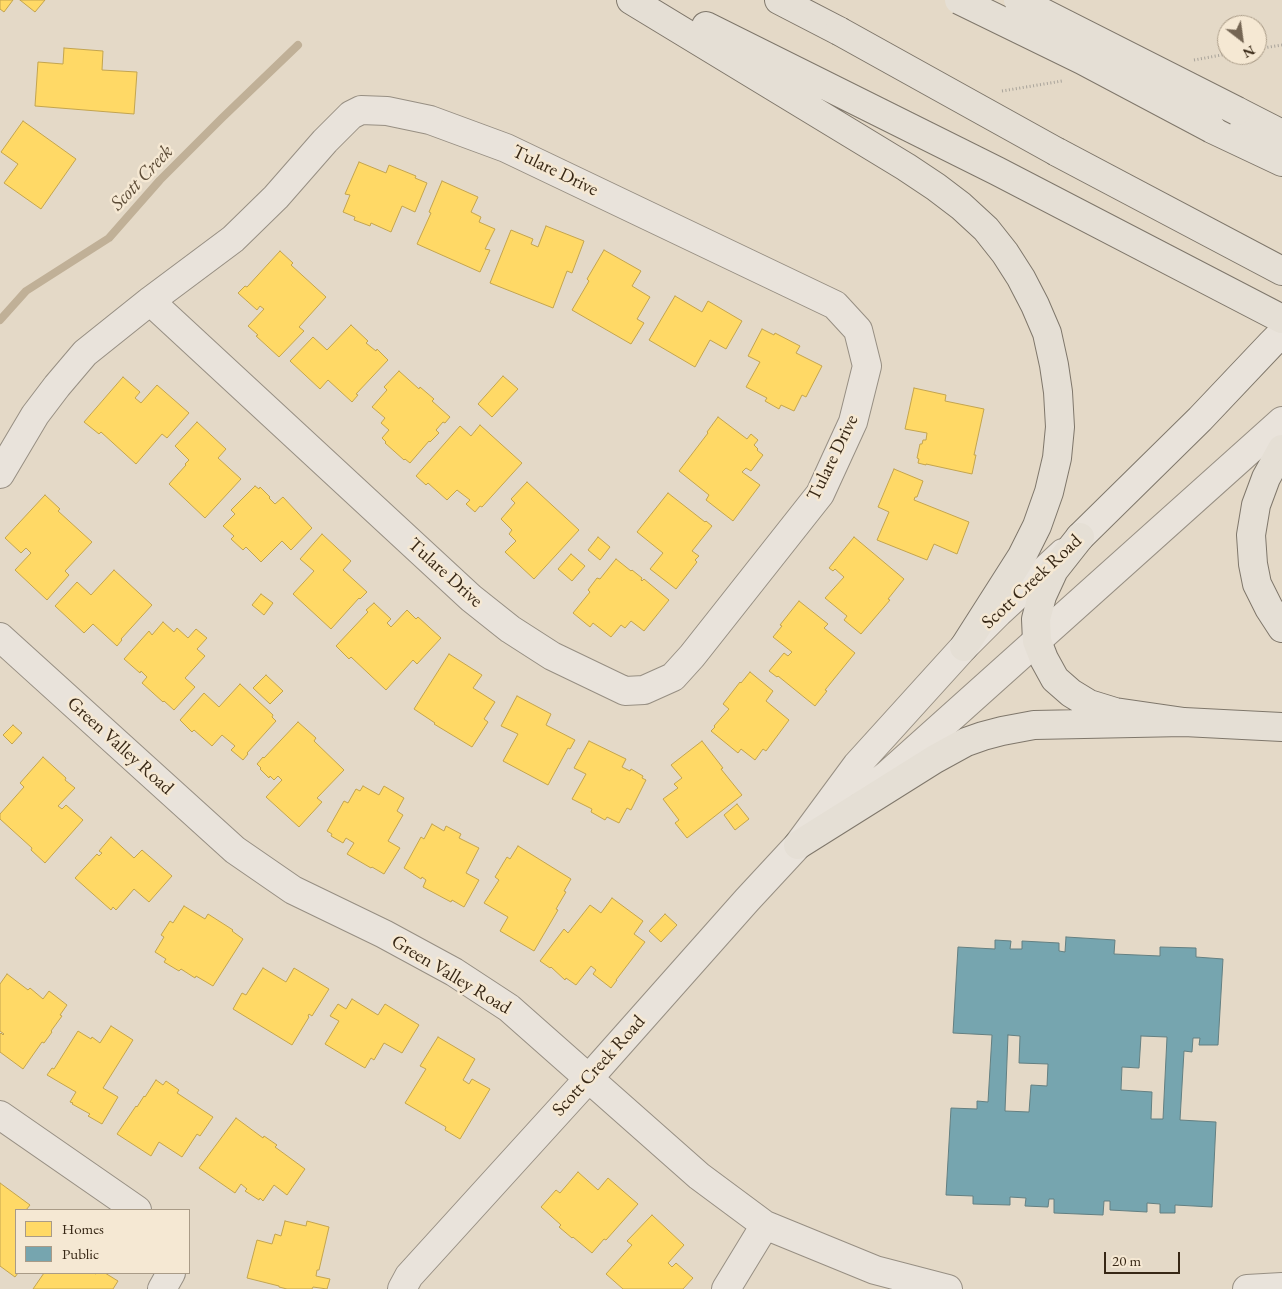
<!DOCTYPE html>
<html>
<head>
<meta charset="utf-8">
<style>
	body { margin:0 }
	#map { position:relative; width:1282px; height:1289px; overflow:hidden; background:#e4d9c7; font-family:"EB Garamond",serif }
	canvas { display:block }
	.legend { position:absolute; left:15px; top:1209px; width:175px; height:65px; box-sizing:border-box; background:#f5e8d3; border:1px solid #a99b87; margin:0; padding:6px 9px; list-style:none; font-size:15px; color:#372715 }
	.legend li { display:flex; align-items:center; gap:10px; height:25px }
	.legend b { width:25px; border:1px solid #a99b87 }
	.north { position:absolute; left:1217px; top:15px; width:50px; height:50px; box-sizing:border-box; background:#f5e8d3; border:1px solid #a99b87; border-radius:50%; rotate:150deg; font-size:14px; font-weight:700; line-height:20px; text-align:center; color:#372715 }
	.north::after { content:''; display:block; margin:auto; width:18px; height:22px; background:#746553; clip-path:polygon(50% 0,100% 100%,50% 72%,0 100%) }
	.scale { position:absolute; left:1104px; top:1252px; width:76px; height:22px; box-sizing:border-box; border:2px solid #372715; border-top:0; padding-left:6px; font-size:15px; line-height:18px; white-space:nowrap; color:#372715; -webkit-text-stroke:4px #f5e8d3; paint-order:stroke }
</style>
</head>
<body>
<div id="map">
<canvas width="1282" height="1289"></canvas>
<ul class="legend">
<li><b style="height:14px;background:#ffd966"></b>Homes</li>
<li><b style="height:14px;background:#76a5af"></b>Public</li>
</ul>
<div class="north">N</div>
<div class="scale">20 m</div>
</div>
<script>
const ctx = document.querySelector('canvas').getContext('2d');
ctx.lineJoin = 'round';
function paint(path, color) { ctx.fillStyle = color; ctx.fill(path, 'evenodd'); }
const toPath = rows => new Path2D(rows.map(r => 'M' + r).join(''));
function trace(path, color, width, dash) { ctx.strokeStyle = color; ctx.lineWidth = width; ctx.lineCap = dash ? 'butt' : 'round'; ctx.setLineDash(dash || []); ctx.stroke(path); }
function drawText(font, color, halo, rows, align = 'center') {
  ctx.font = font + ' "EB Garamond",serif'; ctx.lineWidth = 5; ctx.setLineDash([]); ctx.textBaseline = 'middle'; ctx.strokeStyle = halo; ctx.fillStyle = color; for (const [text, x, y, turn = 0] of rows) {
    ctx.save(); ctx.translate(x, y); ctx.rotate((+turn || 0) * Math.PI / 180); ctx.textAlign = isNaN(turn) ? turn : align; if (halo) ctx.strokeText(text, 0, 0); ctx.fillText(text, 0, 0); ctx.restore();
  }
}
const homes = toPath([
	[0,0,13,0,4,12,0,9,0,0],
	[20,0,45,0,35,12,20,0],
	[64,48,103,51,102,70,137,72,134,114,35,106,38,62,63,64,64,48],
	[23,121,76,159,41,209,4,183,18,164,1,152,23,121],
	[359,162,386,173,389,165,416,176,415,178,427,183,415,212,402,206,391,232,371,223,370,226,354,220,355,217,343,212,350,195,345,194,359,162],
	[442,181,478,197,471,212,481,217,479,222,495,229,485,249,490,250,480,272,417,244,431,213,429,212,442,181],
	[546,226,584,241,572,273,567,271,553,308,490,283,511,230,533,239,531,244,538,247,546,226],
	[604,250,641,271,632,286,650,297,637,319,644,323,631,344,572,310,589,281,587,279,604,250],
	[280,251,293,263,291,265,326,297,299,327,304,331,279,357,256,336,258,335,248,326,264,309,260,306,257,310,238,293,245,286,247,287,280,251],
	[675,296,702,312,708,301,742,321,726,349,710,340,695,367,649,340,675,296],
	[351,325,368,341,366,343,376,351,377,349,388,360,356,394,358,395,352,402,328,380,320,389,290,361,313,337,327,350,351,325],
	[762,329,774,335,775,333,800,346,796,353,822,366,806,397,802,395,794,411,781,405,779,409,765,401,767,398,746,387,760,362,748,356,762,329],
	[399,371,419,389,420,387,434,399,432,401,450,417,445,423,443,422,436,430,439,433,430,442,429,441,410,463,405,459,404,460,385,443,386,442,382,438,389,430,381,423,385,418,372,407,387,390,384,387,399,371],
	[503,376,518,389,492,417,478,404,503,376],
	[123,377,140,392,135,398,141,403,157,385,189,413,167,438,162,434,136,464,101,432,99,434,84,422,123,377],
	[914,388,946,395,945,401,984,409,974,455,976,455,972,474,926,464,926,465,918,463,919,459,917,458,920,444,922,444,923,440,926,440,927,433,905,429,914,388],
	[718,417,747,439,751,434,758,440,754,445,758,449,757,450,763,455,751,471,746,468,742,472,760,485,733,521,706,500,709,495,679,471,708,433,707,432,718,417],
	[197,422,226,449,218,458,241,479,205,518,169,484,186,465,185,464,189,460,175,446,197,422],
	[480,425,522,463,482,507,480,506,475,512,466,504,470,500,457,490,447,500,428,483,426,485,416,476,460,426,471,436,480,425],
	[894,469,923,481,917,497,915,497,914,500,969,522,957,554,934,544,927,560,877,540,889,512,878,507,894,469],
	[527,482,579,530,534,579,505,552,516,541,509,534,512,530,501,519,515,503,511,499,527,482],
	[255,486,259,489,260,487,270,497,269,498,275,504,283,497,312,528,291,550,282,541,261,562,246,547,243,550,231,539,234,536,223,526,235,514,231,510,255,486],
	[668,493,705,522,706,521,712,526,692,551,699,556,695,560,697,562,676,589,650,569,663,553,637,532,668,493],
	[45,495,60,509,58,511,92,542,65,571,69,575,47,600,15,570,31,553,26,548,21,553,5,538,45,495],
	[322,534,351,561,343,570,367,592,360,599,359,598,331,629,293,594,314,571,300,559,322,534],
	[598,537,610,547,600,560,588,550,598,537],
	[854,537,904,579,888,599,890,600,861,634,844,620,847,616,825,598,844,577,835,569,833,571,829,568,854,537],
	[571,554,585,566,572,581,558,569,571,554],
	[616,559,631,571,632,570,642,578,641,580,642,581,644,579,669,600,644,631,631,621,625,628,621,625,611,637,593,623,590,627,573,613,590,592,588,590,597,578,600,579,616,559],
	[114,570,152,605,121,639,122,640,117,646,93,624,84,633,55,606,77,582,91,595,114,570],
	[261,594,273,603,264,615,252,605,261,594],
	[799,601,828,624,824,628,855,653,825,690,827,691,815,706,778,676,777,677,769,671,784,653,788,656,792,652,773,637,782,626,780,625,799,601],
	[374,603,391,619,387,623,391,627,407,610,416,619,418,617,441,638,417,664,413,660,386,690,351,657,349,659,336,646,368,612,366,610,374,603],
	[163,622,174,632,177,628,188,638,196,629,207,638,197,649,205,656,185,678,195,687,174,710,164,701,163,702,142,683,147,677,141,671,140,673,124,659,149,631,152,635,163,622],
	[449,654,482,675,473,688,495,702,484,719,488,722,472,747,434,724,435,723,414,709,449,654],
	[750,672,773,691,766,701,789,720,766,751,763,749,755,760,741,749,738,753,711,731,715,727,714,726,729,709,723,704,740,682,741,683,750,672],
	[266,675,283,691,270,704,253,688,266,675],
	[240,684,273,715,272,717,276,721,247,753,248,754,243,760,231,750,235,746,222,735,212,746,194,730,192,732,180,720,204,693,219,707,240,684],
	[517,696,551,714,546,725,575,740,570,749,568,748,548,785,503,761,518,734,501,726,517,696],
	[298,722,316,738,314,741,344,770,317,798,322,802,299,827,266,797,282,780,278,776,274,780,270,776,269,778,260,769,261,768,257,764,263,757,264,758,298,722],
	[13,725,22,733,12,744,3,735,13,725],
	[589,741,626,759,622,767,630,771,631,769,643,776,642,778,646,780,631,810,627,808,619,823,607,817,605,820,591,812,592,809,572,799,586,774,574,768,589,741],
	[702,741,723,768,721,769,742,795,687,838,675,823,679,820,663,799,678,788,674,784,682,778,671,765,702,741],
	[43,757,66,778,65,780,75,788,58,806,62,809,66,805,83,820,45,863,31,850,32,848,0,819,0,814,24,787,20,783,43,757],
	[363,786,379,795,384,786,404,798,397,811,403,815,388,841,400,848,384,874,372,867,371,868,347,854,354,843,346,838,343,843,331,836,332,834,327,831,344,801,348,803,356,789,360,791,363,786],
	[737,804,749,819,735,830,724,815,737,804],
	[432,824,444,831,446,826,461,834,459,838,479,848,466,873,479,880,464,907,452,900,451,902,423,887,426,880,422,877,421,879,404,868,421,837,424,839,432,824],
	[111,837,134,858,142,850,172,876,149,902,134,889,116,910,113,907,111,910,75,878,97,854,99,856,102,853,99,851,111,837],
	[518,846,571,879,564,891,566,892,556,909,558,910,534,951,500,931,508,917,484,903,499,880,495,877,507,857,510,859,518,846],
	[612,898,643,921,634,934,645,942,616,980,617,980,611,988,593,974,596,970,591,966,576,985,566,978,565,980,551,967,550,968,540,961,564,929,568,933,590,905,601,913,612,898],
	[184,906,205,919,208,914,233,930,232,931,243,939,213,986,196,976,195,978,181,969,179,971,164,962,166,959,155,952,164,937,161,935,170,921,173,923,184,906],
	[665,914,677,925,661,942,649,931,665,914],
	[263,968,286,982,294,968,329,989,312,1016,309,1014,308,1016,309,1017,292,1045,233,1009,242,993,246,995,263,968],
	[7,974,28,990,30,988,43,999,49,991,67,1005,60,1015,62,1016,51,1031,52,1032,44,1043,42,1042,23,1069,0,1052,0,1034,1,1033,3,1035,4,1034,0,1031,0,984,7,974],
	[352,999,378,1015,385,1004,419,1025,402,1053,384,1043,374,1060,371,1058,365,1068,325,1044,339,1021,330,1016,338,1004,346,1009,352,999],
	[111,1026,133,1040,103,1088,118,1097,102,1124,88,1116,90,1114,72,1104,73,1103,70,1102,76,1092,47,1075,52,1068,54,1069,78,1031,91,1039,92,1037,100,1043,111,1026],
	[438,1037,475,1059,463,1080,469,1084,472,1079,490,1089,460,1139,445,1130,446,1127,405,1103,426,1069,420,1066,438,1037],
	[156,1080,163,1085,166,1081,179,1090,177,1093,213,1117,200,1136,197,1134,182,1157,159,1142,151,1156,117,1134,136,1106,137,1107,144,1096,145,1097,156,1080],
	[236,1118,263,1138,264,1136,277,1145,275,1147,305,1169,287,1195,274,1185,263,1201,260,1198,259,1200,245,1191,247,1189,241,1184,235,1193,199,1168,236,1118],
	[578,1172,598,1190,608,1178,638,1204,606,1240,604,1239,592,1253,573,1237,572,1238,559,1227,561,1225,541,1207,556,1190,560,1193,578,1172],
	[0,1183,30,1205,26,1210,16,1210,16,1273,18,1273,15,1277,0,1266,0,1183],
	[652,1215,684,1245,668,1263,672,1267,676,1263,693,1278,683,1289,623,1289,606,1274,632,1245,627,1241,652,1215],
	[285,1221,306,1226,307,1221,329,1227,319,1270,317,1270,316,1276,330,1279,327,1289,313,1287,312,1289,287,1289,279,1287,279,1286,247,1278,257,1240,272,1244,275,1234,281,1236,285,1221],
	[44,1273,94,1273,96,1274,97,1273,105,1273,118,1281,113,1289,33,1289,44,1273]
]);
paint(homes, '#ffd966');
trace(homes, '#c3a44e', 1);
const public = toPath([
	[1066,937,1115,940,1114,954,1160,956,1160,947,1196,948,1196,957,1223,959,1218,1045,1199,1045,1200,1038,1193,1038,1192,1052,1184,1051,1180,1120,1216,1122,1212,1207,1175,1205,1175,1213,1160,1213,1160,1204,1147,1203,1147,1212,1110,1210,1110,1201,1104,1201,1103,1215,1054,1213,1054,1199,1049,1199,1048,1207,1025,1206,1026,1198,1010,1197,1010,1205,973,1204,973,1196,946,1195,951,1108,977,1109,977,1101,988,1102,992,1035,953,1033,958,947,995,949,995,940,1011,941,1010,949,1022,949,1022,941,1059,943,1059,951,1065,952,1066,937],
	[1008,1035,1020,1036,1019,1063,1048,1064,1047,1086,1031,1085,1029,1112,1005,1111,1008,1035],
	[1141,1036,1167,1037,1163,1119,1151,1119,1152,1092,1121,1090,1122,1067,1139,1068,1141,1036]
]);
paint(public, '#76a5af');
trace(public, '#637f81', 1);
trace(toPath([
	[0,320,26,291,109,238,160,180,222,118,298,45]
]), '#c0b097', 8);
const minor = toPath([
	[0,474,35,415,57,386,85,353,150,301,233,239,276,197,325,141,351,115,361,110,387,111,430,120,506,148,835,305,858,330,867,366,853,422,820,494,692,656,673,677,644,690,625,691,552,656,510,629,471,598,150,301],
	[0,637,235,850,293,890,384,934,454,972,509,1008,699,1176,765,1225,875,1270,948,1289],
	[0,1115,137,1210],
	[162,1289,171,1273],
	[402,1289,409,1276,589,1078],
	[726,1289,765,1225],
	[1247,1289,1282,1287]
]);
const tertiary = toPath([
	[866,792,887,775,1282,421],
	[589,1078,747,900,798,845,857,765,964,647,998,613,1063,553]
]);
const secondary = toPath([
	[1080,537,1200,419,1272,343,1282,333]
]);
const motorway = toPath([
	[631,0,906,167,936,187,961,206,986,229,1005,253,1021,278,1035,305,1047,333,1054,365,1058,392,1060,427,1057,458,1049,492,1037,526,1022,556,964,647],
	[779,0,839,31],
	[706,26,997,171,1282,319],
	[1237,111,1282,134],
	[1212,129,1282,162],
	[1057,152,1282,271],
	[1282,449,1266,478,1256,505,1251,535,1253,564,1257,584,1269,608,1282,628],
	[1080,537,1054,570,1042,596,1036,619,1037,641,1044,659,1055,679,1071,693,1089,704,1115,712,1184,722,1282,727],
	[798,845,935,759,966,742,983,736,1002,731,1034,725,1184,722]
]);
trace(minor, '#978f83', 30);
trace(tertiary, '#978f83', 30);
trace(secondary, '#7f776b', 30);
trace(motorway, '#7f776b', 30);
trace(toPath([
	[1257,49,1282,45],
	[1194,60,1227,54],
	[1002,91,1062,81]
]), '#a8a39a', 3, [1, 2.5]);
trace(minor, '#e9e3db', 28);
trace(tertiary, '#e9e3db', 28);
trace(secondary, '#e9e3db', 28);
trace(motorway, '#e5dfd5', 28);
const motorwayBridge = toPath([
	[959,0,1082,60,1212,129],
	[1018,0,1237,111],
	[839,31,1057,152]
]);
trace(motorwayBridge, '#7f776b', 30, []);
trace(motorwayBridge, '#e5dfd5', 28);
drawText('19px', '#372715', '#f5e8d3', [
	["Tulare Drive",555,171,26],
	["Tulare Drive",833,458,-64],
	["Tulare Drive",445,573,42],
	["Scott Creek Road",1032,582,-43],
	["Green Valley Road",120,746,42],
	["Green Valley Road",451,975,31],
	["Scott Creek Road",599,1066,-48]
]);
drawText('italic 20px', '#5c4b36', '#f5e8d3', [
	["Scott Creek",142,178,-47]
]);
</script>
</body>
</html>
